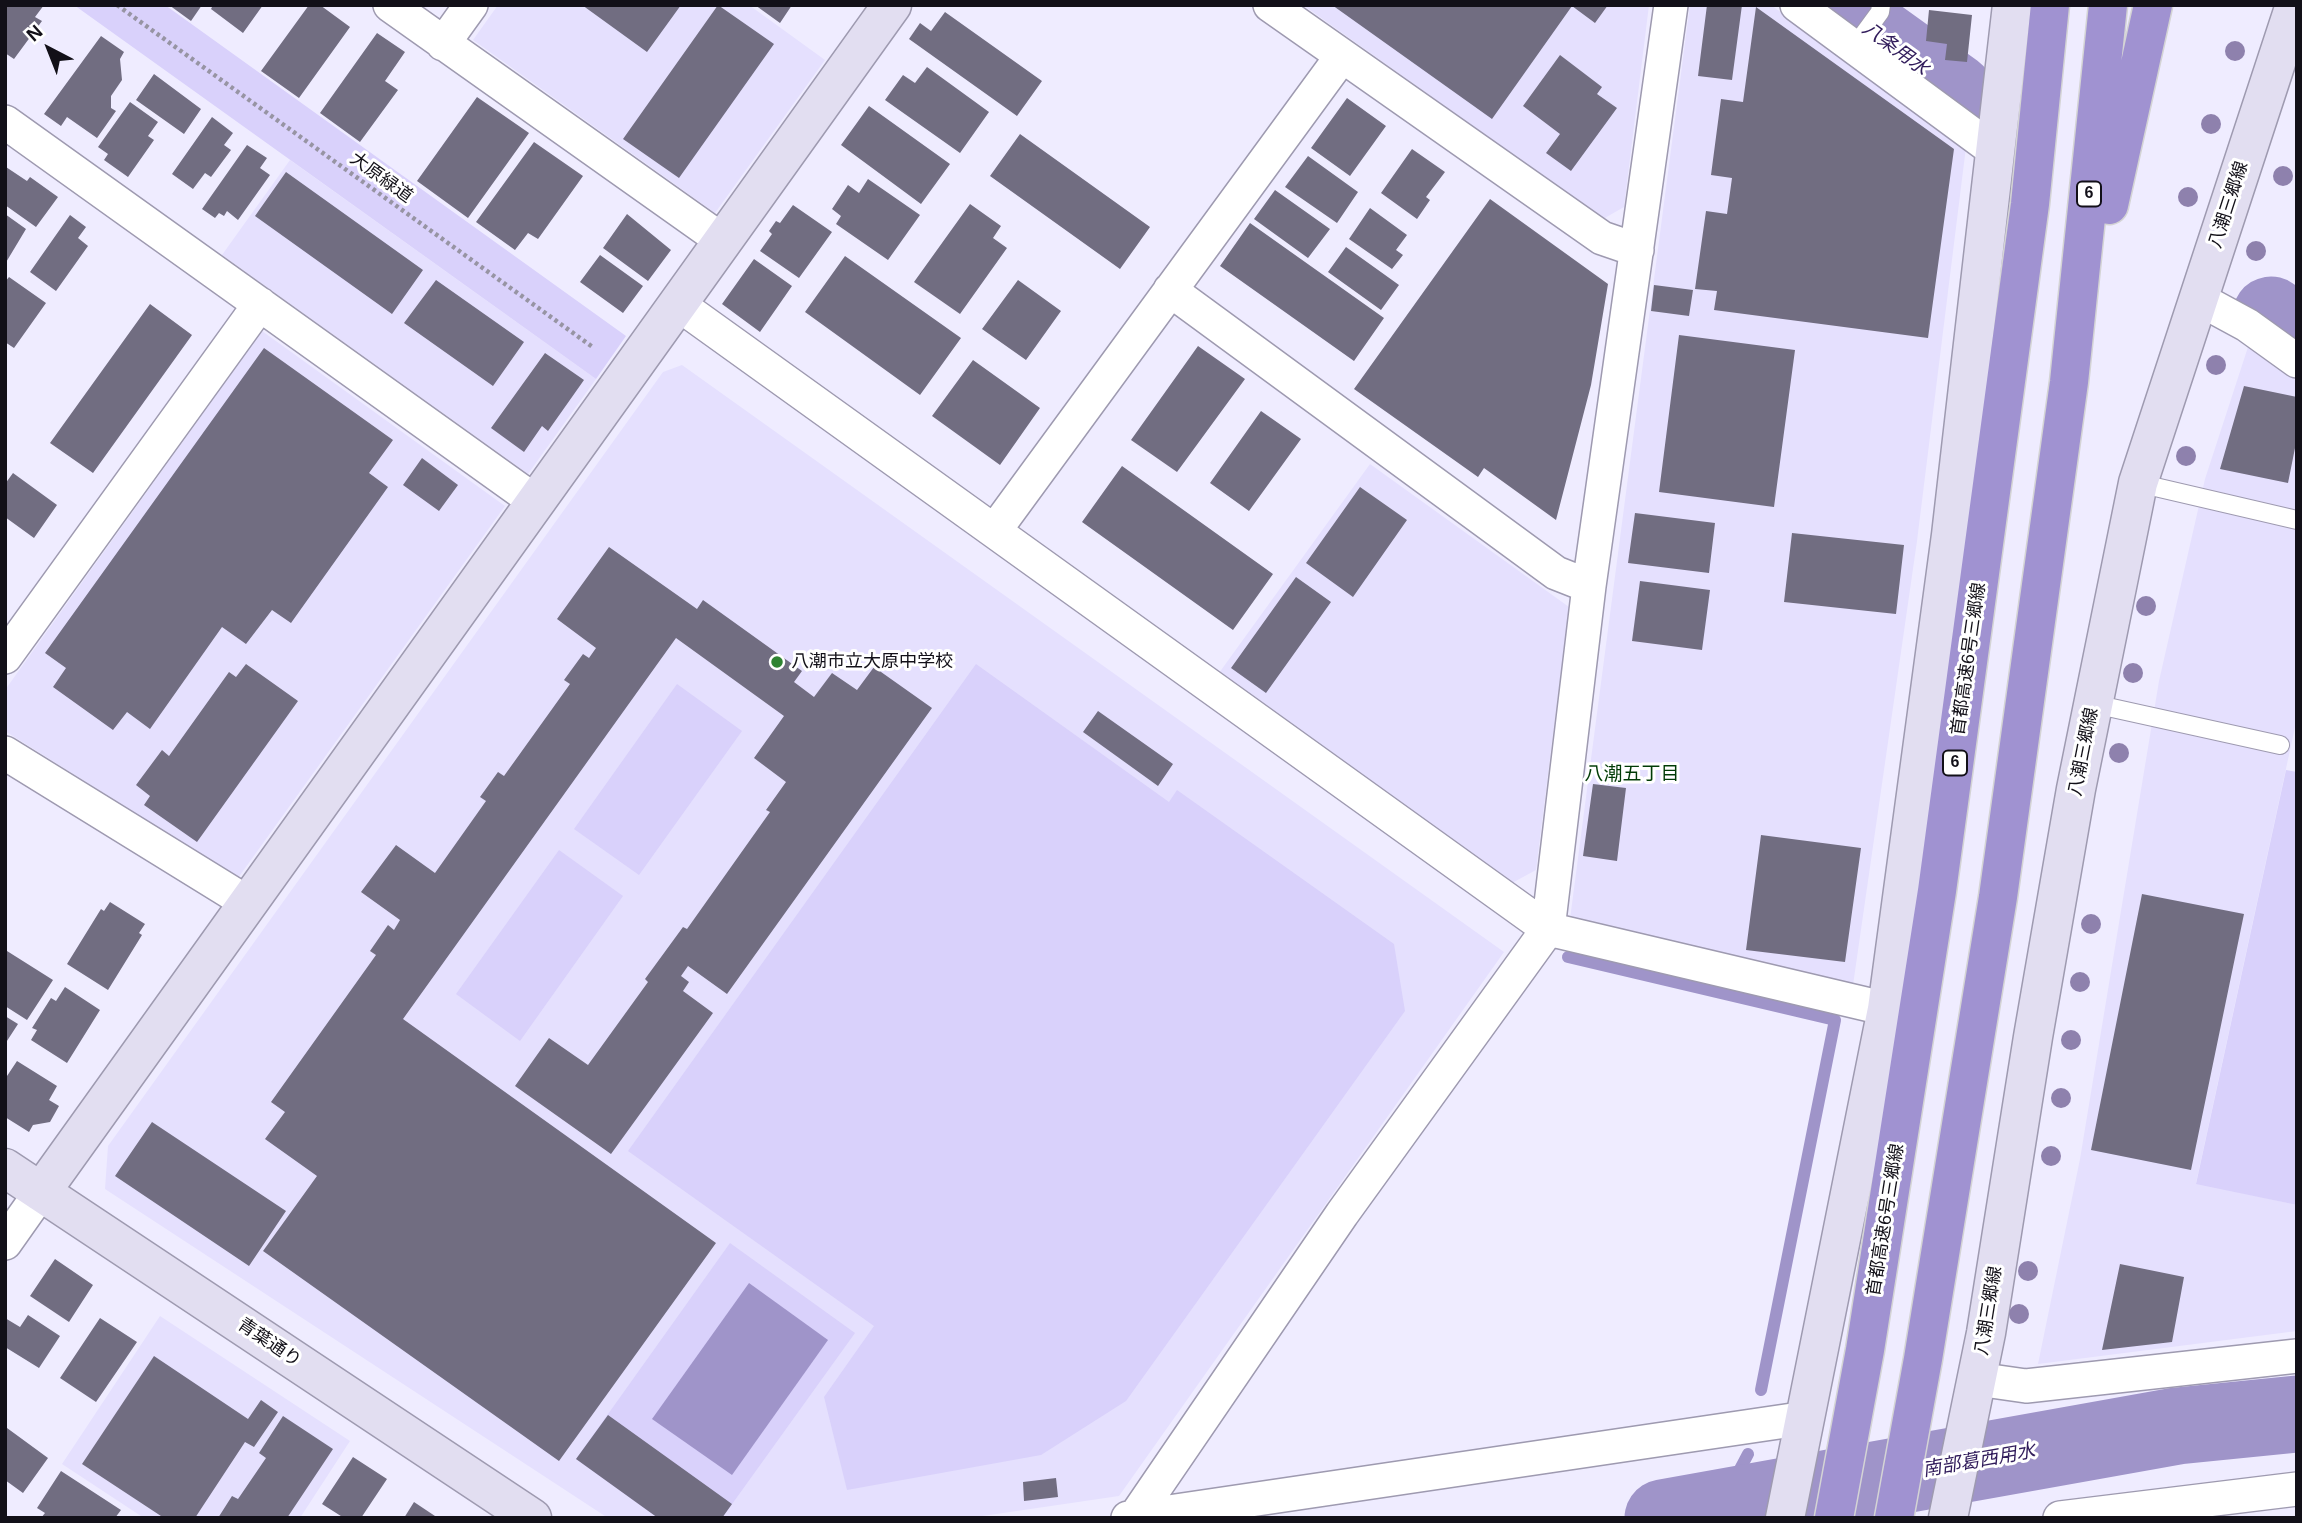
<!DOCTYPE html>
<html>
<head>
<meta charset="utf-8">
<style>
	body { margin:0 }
	#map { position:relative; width:2302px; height:1523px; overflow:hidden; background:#efecff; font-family:Helvetica,sans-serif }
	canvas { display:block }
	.frame { position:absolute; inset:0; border:7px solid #121018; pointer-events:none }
	.north { position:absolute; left:14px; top:14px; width:70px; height:70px; -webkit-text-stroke:5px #fff; paint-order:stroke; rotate:318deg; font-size:19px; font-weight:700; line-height:28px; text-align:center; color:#121018 }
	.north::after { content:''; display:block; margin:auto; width:24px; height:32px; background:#121018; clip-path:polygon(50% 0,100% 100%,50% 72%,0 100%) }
</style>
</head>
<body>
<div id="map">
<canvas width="2302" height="1523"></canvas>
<div class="frame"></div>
<div class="north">N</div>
</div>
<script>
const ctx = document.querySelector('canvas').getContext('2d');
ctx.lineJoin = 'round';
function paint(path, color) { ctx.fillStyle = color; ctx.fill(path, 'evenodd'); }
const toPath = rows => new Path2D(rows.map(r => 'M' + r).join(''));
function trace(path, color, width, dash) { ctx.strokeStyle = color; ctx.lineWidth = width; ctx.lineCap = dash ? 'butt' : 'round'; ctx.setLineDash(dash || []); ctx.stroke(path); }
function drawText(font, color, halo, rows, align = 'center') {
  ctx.font = font + ' Helvetica,"Noto Sans JP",sans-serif'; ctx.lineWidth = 6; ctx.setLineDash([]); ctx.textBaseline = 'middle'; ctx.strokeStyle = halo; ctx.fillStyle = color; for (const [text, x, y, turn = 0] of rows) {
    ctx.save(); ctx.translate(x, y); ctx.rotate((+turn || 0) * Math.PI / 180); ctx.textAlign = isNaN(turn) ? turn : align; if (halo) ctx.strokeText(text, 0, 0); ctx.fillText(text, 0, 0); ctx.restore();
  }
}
paint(toPath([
	[498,5,749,5,825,60,715,213,473,40],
	[1303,5,1649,5,1624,207,1603,219],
	[1690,5,1771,5,1966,147,1917,541,1853,985,1570,919],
	[290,160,596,379,528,474,222,255],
	[262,331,505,506,238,878,5,731,5,690],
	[2248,347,2297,381,2297,718,2196,1183,2297,1205,2297,1331,2038,1364,2080,1159,2159,681,2205,479],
	[682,365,1504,952,1119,1496,969,1518,608,1518,105,1189,108,1146,663,372],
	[1370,464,1569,607,1536,870,1512,883,1219,673],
	[160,1316,350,1441,300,1518,144,1518,62,1464]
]), '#e5e0fe');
paint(toPath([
	[74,5,165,5,626,336,596,379],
	[976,664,1169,802,1177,790,1394,944,1405,1011,1126,1401,1041,1455,847,1490,824,1397,874,1326,628,1151],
	[677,684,742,731,639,875,574,829],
	[2286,770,2297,772,2297,1205,2196,1184],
	[559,850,623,896,520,1041,456,994],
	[730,1243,855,1333,722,1518,658,1518,576,1459]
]), '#d9d1fb');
paint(toPath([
	[749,1283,828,1340,732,1475,652,1419]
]), '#9f94c9');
trace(toPath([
	[1568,957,1835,1020,1761,1390],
	[1719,1509,1748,1454]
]), '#9f94c9', 12);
trace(toPath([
	[1834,5,1955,92],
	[2271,315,2297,334],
	[1663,1518,2177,1426,2297,1414]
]), '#9f94c9', 77);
paint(toPath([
	[5,5,44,5,35,17,42,21,14,59,5,53],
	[169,5,202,5,191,21],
	[213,5,263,5,243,33,211,9],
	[309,5,320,5,350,27,299,98,261,71],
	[582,5,681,5,647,52],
	[718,5,774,44,679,178,623,139],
	[755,5,792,5,780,23],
	[1332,5,1608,5,1595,23,1572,6,1492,119],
	[1707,5,1742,5,1732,80,1698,76],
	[1756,7,1954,149,1928,338,1714,310,1717,291,1695,289,1706,211,1727,214,1732,178,1711,175,1721,99,1743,102],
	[1929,10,1972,15,1967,62,1945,60,1947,44,1926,41],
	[945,12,1042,81,1017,116,909,39,920,23,931,31],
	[377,33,405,52,385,81,398,90,360,142,320,113],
	[101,36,124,52,120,59,122,80,111,96,111,108,116,111,97,138,67,117,61,126,44,114],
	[1560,55,1602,87,1597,94,1617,108,1571,171,1546,153,1560,134,1523,106],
	[927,67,989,112,960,153,885,100,903,75,915,83],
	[154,74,201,109,184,134,136,100],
	[477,97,529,133,468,218,417,181],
	[1347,98,1386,126,1350,176,1311,148],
	[130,102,158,122,148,136,154,140,128,177,104,160,108,154,98,147],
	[869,106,950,164,921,204,841,145],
	[212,117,233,133,224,145,231,150,211,177,205,173,193,189,172,174],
	[1020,134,1150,227,1120,269,990,176],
	[534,142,583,176,538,239,528,233,515,250,476,222],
	[247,145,267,158,260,168,270,175,238,220,227,211,224,216,219,213,215,218,202,209],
	[1412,149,1445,172,1426,197,1430,200,1417,219,1381,193],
	[1308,156,1358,192,1337,223,1285,187],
	[6,167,27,181,30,177,58,197,36,227,5,205],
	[286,172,423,270,392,314,255,216],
	[868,179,920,215,888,260,836,224,841,216,832,209,848,185,859,193],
	[1275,190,1330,229,1308,258,1254,219],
	[1490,199,1608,284,1591,385,1556,520,1484,468,1478,477,1354,389],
	[970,204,1001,226,993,238,1007,248,960,314,914,282],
	[793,205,832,232,799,278,760,251,772,234,769,231,776,221,780,223],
	[1370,208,1407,235,1396,250,1403,255,1392,269,1349,239],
	[5,214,26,229,5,264],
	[627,214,671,250,648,281,603,248],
	[70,215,86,227,78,238,88,246,56,291,30,272],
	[1250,223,1384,318,1354,361,1220,266],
	[1346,247,1399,285,1381,310,1328,272],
	[600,255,643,286,623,313,580,282],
	[845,256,961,338,920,395,805,312],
	[754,259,792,286,760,332,722,304],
	[9,277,46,303,14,348,5,342,5,282],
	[436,280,524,342,493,386,404,323],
	[1018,280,1061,311,1026,360,982,329],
	[1654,285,1693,290,1689,316,1651,311],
	[150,304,192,335,93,473,50,443],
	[1679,335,1795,350,1774,507,1659,492],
	[1198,346,1245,379,1177,472,1131,440],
	[264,348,393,440,369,473,388,487,291,623,272,610,246,644,222,627,150,729,127,712,113,730,53,687,66,668,45,653],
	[545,353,584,380,548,431,542,426,524,452,491,428],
	[973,360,1040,408,1000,465,932,416],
	[2244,386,2297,397,2297,438,2288,483,2220,469],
	[1261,411,1301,439,1249,511,1210,483],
	[422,458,458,485,439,511,403,485],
	[1122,466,1273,574,1233,630,1082,522],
	[13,473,57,505,34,538,5,517,5,484],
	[1360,487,1407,520,1353,597,1306,563],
	[1635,513,1715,523,1709,573,1628,563],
	[1792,533,1904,545,1896,614,1784,602],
	[609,547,697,609,703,600,802,671,794,682,814,697,832,673,857,690,874,667,932,708,727,994,688,966,681,976,689,982,683,991,713,1013,611,1154,515,1086,549,1038,588,1065,648,982,645,979,683,927,687,929,770,812,766,810,786,782,754,758,784,716,676,638,403,1019,716,1243,559,1461,263,1251,317,1176,265,1139,285,1112,271,1102,376,955,370,951,388,925,394,930,400,920,361,892,396,845,435,873,486,801,480,797,498,772,504,776,570,684,564,680,583,654,589,658,596,648,557,619],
	[1296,577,1331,602,1266,693,1231,668],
	[1640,581,1710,590,1702,650,1632,641],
	[246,664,298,701,197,842,144,805,150,796,136,785,162,750,169,756,229,672,236,677],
	[1098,711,1173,764,1158,786,1083,732],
	[1593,784,1626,788,1617,861,1583,856],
	[1761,835,1861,848,1845,962,1746,950],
	[2142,894,2244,914,2191,1170,2091,1150],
	[110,902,145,924,139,933,142,935,108,990,67,964,101,909,104,911],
	[7,951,53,980,27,1020,5,1006],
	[65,987,100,1010,67,1063,31,1040,37,1030,32,1028,51,998,56,1001],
	[5,1016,18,1024,5,1044],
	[17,1061,57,1086,49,1100,59,1106,50,1122,33,1125,29,1132,5,1117,5,1079],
	[152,1122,286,1211,249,1266,115,1176],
	[55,1259,93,1285,69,1322,30,1296],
	[2120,1264,2184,1277,2172,1342,2102,1350],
	[28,1315,60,1336,39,1368,5,1347,5,1318,20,1327],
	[100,1318,137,1342,96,1402,60,1378],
	[154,1356,248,1419,261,1400,278,1412,254,1447,245,1442,195,1518,164,1518,82,1464],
	[608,1415,732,1504,722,1518,658,1518,576,1459],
	[283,1416,333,1449,287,1518,218,1518,232,1496,238,1499,266,1458,259,1453],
	[7,1428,48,1458,23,1493,5,1480],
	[353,1457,387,1479,361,1518,344,1518,322,1504],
	[61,1471,121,1510,115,1518,41,1518,45,1513,37,1508],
	[1056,1478,1058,1497,1024,1501,1023,1482],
	[414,1502,438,1518,404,1518]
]), '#716d81');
const lane = toPath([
	[1855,46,1880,12,1881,5],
	[2138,483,2297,520],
	[2094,704,2280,745]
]);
const street = toPath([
	[390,5,723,241],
	[1270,5,1602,238,1637,250],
	[1797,5,1995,151],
	[443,44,471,5],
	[5,122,536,502],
	[1170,290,1556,573,1589,586],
	[2199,299,2247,325,2297,361],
	[678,304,1548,929,1887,1009],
	[995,530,1342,56],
	[5,657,260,304],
	[5,753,248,903],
	[5,1243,41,1192],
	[1977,1379,2026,1386,2297,1356],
	[1135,1517,1342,1214,1548,929,1589,586,1671,5],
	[1128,1518,1806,1418],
	[2060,1518,2297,1489]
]);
const secondary = toPath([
	[5,1168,532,1518],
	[41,1192,892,5],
	[1785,1518,1887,1009,1951,535,2012,5],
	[1948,1518,1986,1333,2033,1037,2076,789,2138,483,2295,5]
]);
const highway = toPath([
	[2109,205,2153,5],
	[1834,1518,1865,1350,1937,891,2030,204,2050,5],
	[1894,1518,1923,1359,1998,897,2069,382,2108,5]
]);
trace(lane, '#9e9ab0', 20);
trace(street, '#9e9ab0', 36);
trace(secondary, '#9e9ab0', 41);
trace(highway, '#d4d4d5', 41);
trace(toPath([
	[117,5,594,348]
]), '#9794a3', 4.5, [3.5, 3.5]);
trace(lane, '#fff', 18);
trace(street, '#fff', 33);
trace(secondary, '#e2def1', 38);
trace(highway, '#a092d1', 38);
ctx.fillStyle = '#8e81ad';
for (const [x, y] of [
	[2235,51],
	[2211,124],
	[2283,176],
	[2188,197],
	[2256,251],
	[2216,365],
	[2186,456],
	[2146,606],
	[2133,673],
	[2119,753],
	[2091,924],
	[2080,982],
	[2071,1040],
	[2061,1098],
	[2051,1156],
	[2028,1271],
	[2019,1314]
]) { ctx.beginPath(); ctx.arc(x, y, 10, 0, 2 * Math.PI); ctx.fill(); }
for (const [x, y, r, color] of [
	[777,662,7,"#2e8331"]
]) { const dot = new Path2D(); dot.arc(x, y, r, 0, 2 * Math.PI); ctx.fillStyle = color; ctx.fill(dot); trace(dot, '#fff', 2.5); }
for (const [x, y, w] of [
	[2089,194,24],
	[1955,763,24]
]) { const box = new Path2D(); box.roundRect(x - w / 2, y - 12.5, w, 25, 5); ctx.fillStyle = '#fff'; ctx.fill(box); trace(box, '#121018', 2); }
drawText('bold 16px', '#121018', null, [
	["6",2089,194],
	["6",1955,763]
]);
drawText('18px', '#121018', '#fff', [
	["大原緑道",381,178,36],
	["八潮三郷線",2229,205,-72],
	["首都高速6号三郷線",1969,659,-82],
	["八潮三郷線",2084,752,-79],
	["首都高速6号三郷線",1886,1220,-81],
	["八潮三郷線",1989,1311,-81],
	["青葉通り",269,1343,34]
]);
drawText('18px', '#121018', '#fff', [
	["八潮市立大原中学校",791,662]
], 'left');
drawText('italic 19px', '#311c5b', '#fff', [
	["八条用水",1895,49,36],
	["南部葛西用水",1979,1461,-10]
]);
drawText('19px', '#003b05', '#fff', [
	["八潮五丁目",1632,775]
]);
</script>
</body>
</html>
